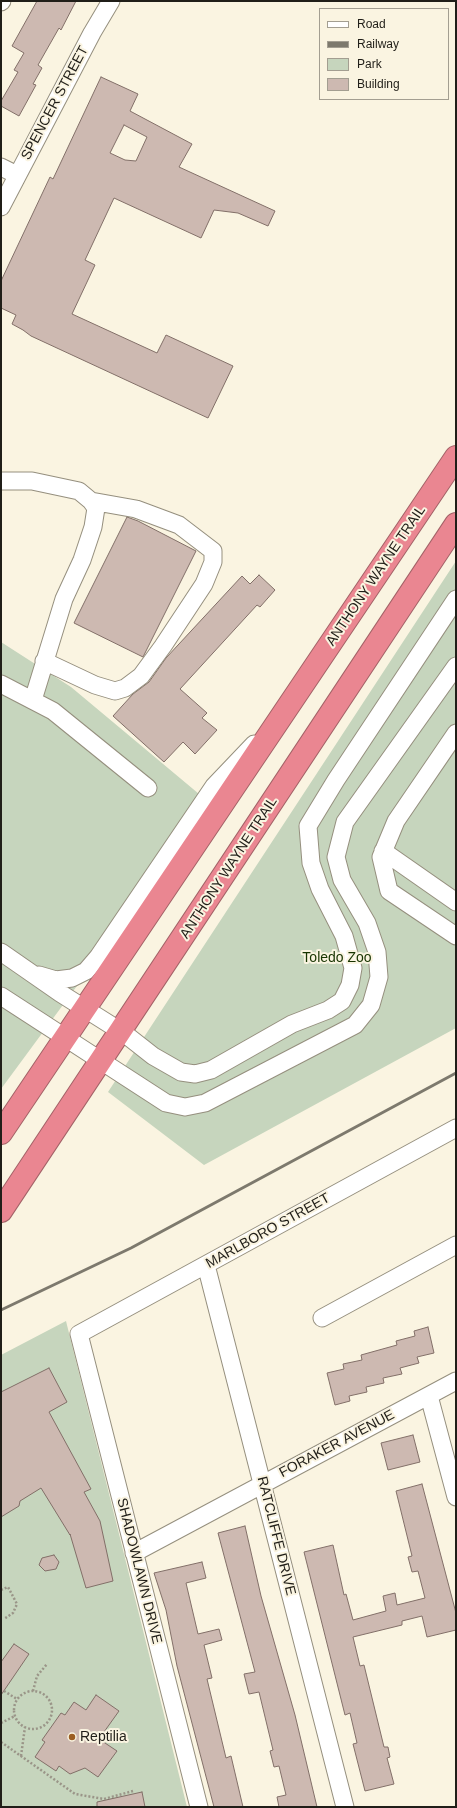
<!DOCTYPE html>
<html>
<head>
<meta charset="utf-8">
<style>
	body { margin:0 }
	#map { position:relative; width:457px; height:1808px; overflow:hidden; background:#faf4e1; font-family:Helvetica,sans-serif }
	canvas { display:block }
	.frame { position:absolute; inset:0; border:2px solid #201e18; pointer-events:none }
	.legend { position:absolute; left:319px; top:8px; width:130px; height:92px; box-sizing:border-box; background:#faf4e1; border:1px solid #a39e91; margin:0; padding:5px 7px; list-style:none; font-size:12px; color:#201e18 }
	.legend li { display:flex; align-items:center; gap:8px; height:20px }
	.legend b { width:20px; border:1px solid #a39e91 }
</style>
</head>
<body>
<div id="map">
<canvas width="457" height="1808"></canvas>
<div class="frame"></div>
<ul class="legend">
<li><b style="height:5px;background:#fff"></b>Road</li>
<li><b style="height:5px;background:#7d796d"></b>Railway</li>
<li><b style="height:11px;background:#c6d5bd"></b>Park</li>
<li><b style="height:11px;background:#cdb9b1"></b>Building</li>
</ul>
</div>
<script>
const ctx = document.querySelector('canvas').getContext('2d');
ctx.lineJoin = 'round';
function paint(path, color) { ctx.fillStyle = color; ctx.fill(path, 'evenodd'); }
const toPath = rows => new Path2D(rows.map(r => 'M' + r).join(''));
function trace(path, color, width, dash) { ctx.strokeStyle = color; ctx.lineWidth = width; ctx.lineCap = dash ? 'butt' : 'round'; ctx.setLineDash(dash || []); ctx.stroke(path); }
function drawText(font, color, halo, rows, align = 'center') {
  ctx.font = font + ' Helvetica,sans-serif'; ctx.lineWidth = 4; ctx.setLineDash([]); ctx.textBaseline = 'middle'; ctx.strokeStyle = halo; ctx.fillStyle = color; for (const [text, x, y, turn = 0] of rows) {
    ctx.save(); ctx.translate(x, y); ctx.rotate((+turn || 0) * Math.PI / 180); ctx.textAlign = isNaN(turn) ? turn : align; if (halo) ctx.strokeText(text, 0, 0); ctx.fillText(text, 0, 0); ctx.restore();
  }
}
paint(toPath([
	[456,561,456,1028,204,1165,108,1092],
	[1,642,71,687,211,804,1,1089],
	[66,1321,187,1807,1,1807,1,1355]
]), '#c6d5bd');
const building = toPath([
	[37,1,76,1,61,30,59,28,38,65,42,68,33,84,36,85,19,116,1,106,1,101,18,72,14,70,24,53,12,46,37,1],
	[101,77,138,94,130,111,192,144,179,167,275,211,268,226,238,213,214,210,201,238,114,198,85,260,95,265,72,314,157,353,166,335,233,366,208,418,31,336,23,330,12,324,16,315,1,308,1,281,50,177,53,179,101,77],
	[124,125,147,137,136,161,125,160,110,153,124,125],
	[127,517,138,521,196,551,143,657,74,623,127,517],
	[259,575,275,590,260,607,257,605,180,689,207,713,202,718,217,730,195,754,183,742,164,762,113,716,133,694,149,682,166,658,242,576,250,584,259,575],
	[428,1327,434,1353,417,1357,419,1363,400,1368,402,1374,383,1378,384,1383,366,1387,367,1392,349,1396,350,1401,335,1405,327,1373,344,1369,343,1364,362,1360,361,1355,397,1345,396,1341,415,1336,414,1331,428,1327],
	[49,1368,67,1402,49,1412,91,1489,84,1492,100,1521,113,1581,86,1588,70,1534,70,1535,41,1488,20,1501,19,1506,1,1517,1,1392,49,1368],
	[413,1435,420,1462,388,1470,381,1443,413,1435],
	[422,1484,456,1613,456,1630,427,1637,422,1616,402,1621,402,1625,353,1637,360,1666,364,1665,384,1747,388,1747,390,1757,387,1758,394,1784,365,1791,353,1744,357,1743,350,1713,345,1715,304,1552,333,1545,344,1595,346,1594,353,1620,386,1611,383,1596,395,1593,397,1605,425,1598,418,1571,412,1572,408,1557,412,1556,396,1491,422,1484],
	[245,1526,261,1596,295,1715,317,1807,279,1807,277,1797,286,1795,279,1766,274,1767,270,1751,273,1750,259,1692,249,1694,244,1674,255,1672,218,1533,245,1526],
	[54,1555,59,1562,56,1569,45,1571,39,1565,42,1558,54,1555],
	[202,1562,206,1578,186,1583,198,1634,219,1629,222,1640,204,1645,212,1678,207,1679,226,1758,231,1756,243,1807,214,1807,177,1666,166,1610,154,1573,202,1562],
	[14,1644,29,1654,1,1695,1,1662,14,1644],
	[96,1695,119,1711,99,1739,117,1751,98,1777,85,1768,70,1774,59,1766,56,1771,35,1757,45,1742,42,1740,61,1713,65,1715,74,1702,86,1710,96,1695],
	[142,1792,145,1807,97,1807,97,1802,142,1792]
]);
paint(building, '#cdb9b1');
trace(building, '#826f68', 1);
const minor = toPath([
	[1,2,2,1],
	[1,167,17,175],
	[1,207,92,33,111,1],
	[1,481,32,481,79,491,91,501,96,508,93,527,82,560,64,599,33,700],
	[44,661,95,685,115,691,125,688,141,676,163,646,204,584,213,562,213,551,179,525,136,509,91,501],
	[1,684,53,711,148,788],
	[456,733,396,821,381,857,389,891,456,936],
	[383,851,456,902],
	[1,952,60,993,125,1034,153,1056,181,1072,195,1074,211,1070,292,1024,328,1010,342,1001,350,985,353,968,344,936,320,889,311,863,308,826,336,780,456,599],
	[39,975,56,980,72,978,86,971,98,957,214,786,254,744],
	[1,996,166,1103,185,1107,205,1103,355,1025,371,1005,379,977,377,952,367,923,342,880,336,857,345,822,456,666],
	[206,1265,345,1807],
	[322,1318,456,1245],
	[429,1396,456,1497],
	[134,1553,456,1381],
	[199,1807,79,1334,456,1128]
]);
const highway = toPath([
	[1,1133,456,457],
	[1,1211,456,524]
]);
trace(minor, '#958f7e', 19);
trace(highway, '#a36267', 24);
trace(toPath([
	[1,1590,8,1587,17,1604,13,1613,4,1619],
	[4,1691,17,1699],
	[33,1691,37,1676,47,1664],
	'14 1710a19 19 0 1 1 38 0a19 19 0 1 1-38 0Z',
	[1,1723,15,1716],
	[1,1742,75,1794,104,1799,133,1791],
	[21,1756,25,1727]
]), '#9a9588', 2.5, [2, 2]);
trace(minor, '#fff', 17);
trace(highway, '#ea8691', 22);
trace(toPath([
	[1,1310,131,1248,456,1073]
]), '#7d796d', 3);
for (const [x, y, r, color] of [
	[72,1737,4,"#9c5f23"]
]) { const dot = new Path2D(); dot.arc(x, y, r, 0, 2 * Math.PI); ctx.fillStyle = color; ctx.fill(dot); trace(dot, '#faf4e1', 1.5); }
drawText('14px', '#201e18', '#faf4e1', [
	["SPENCER STREET",55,103,-62],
	["ANTHONY WAYNE TRAIL",376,576,-56],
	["ANTHONY WAYNE TRAIL",229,868,-57],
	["MARLBORO STREET",268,1231,-29],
	["FORAKER AVENUE",337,1444,-28],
	["RATCLIFFE DRIVE",276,1536,76],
	["SHADOWLAWN DRIVE",139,1571,76]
]);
drawText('14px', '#173400', '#faf4e1', [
	["Toledo Zoo",337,958]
]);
drawText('14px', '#201e18', '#faf4e1', [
	["Reptilia",80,1737]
], 'left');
</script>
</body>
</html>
